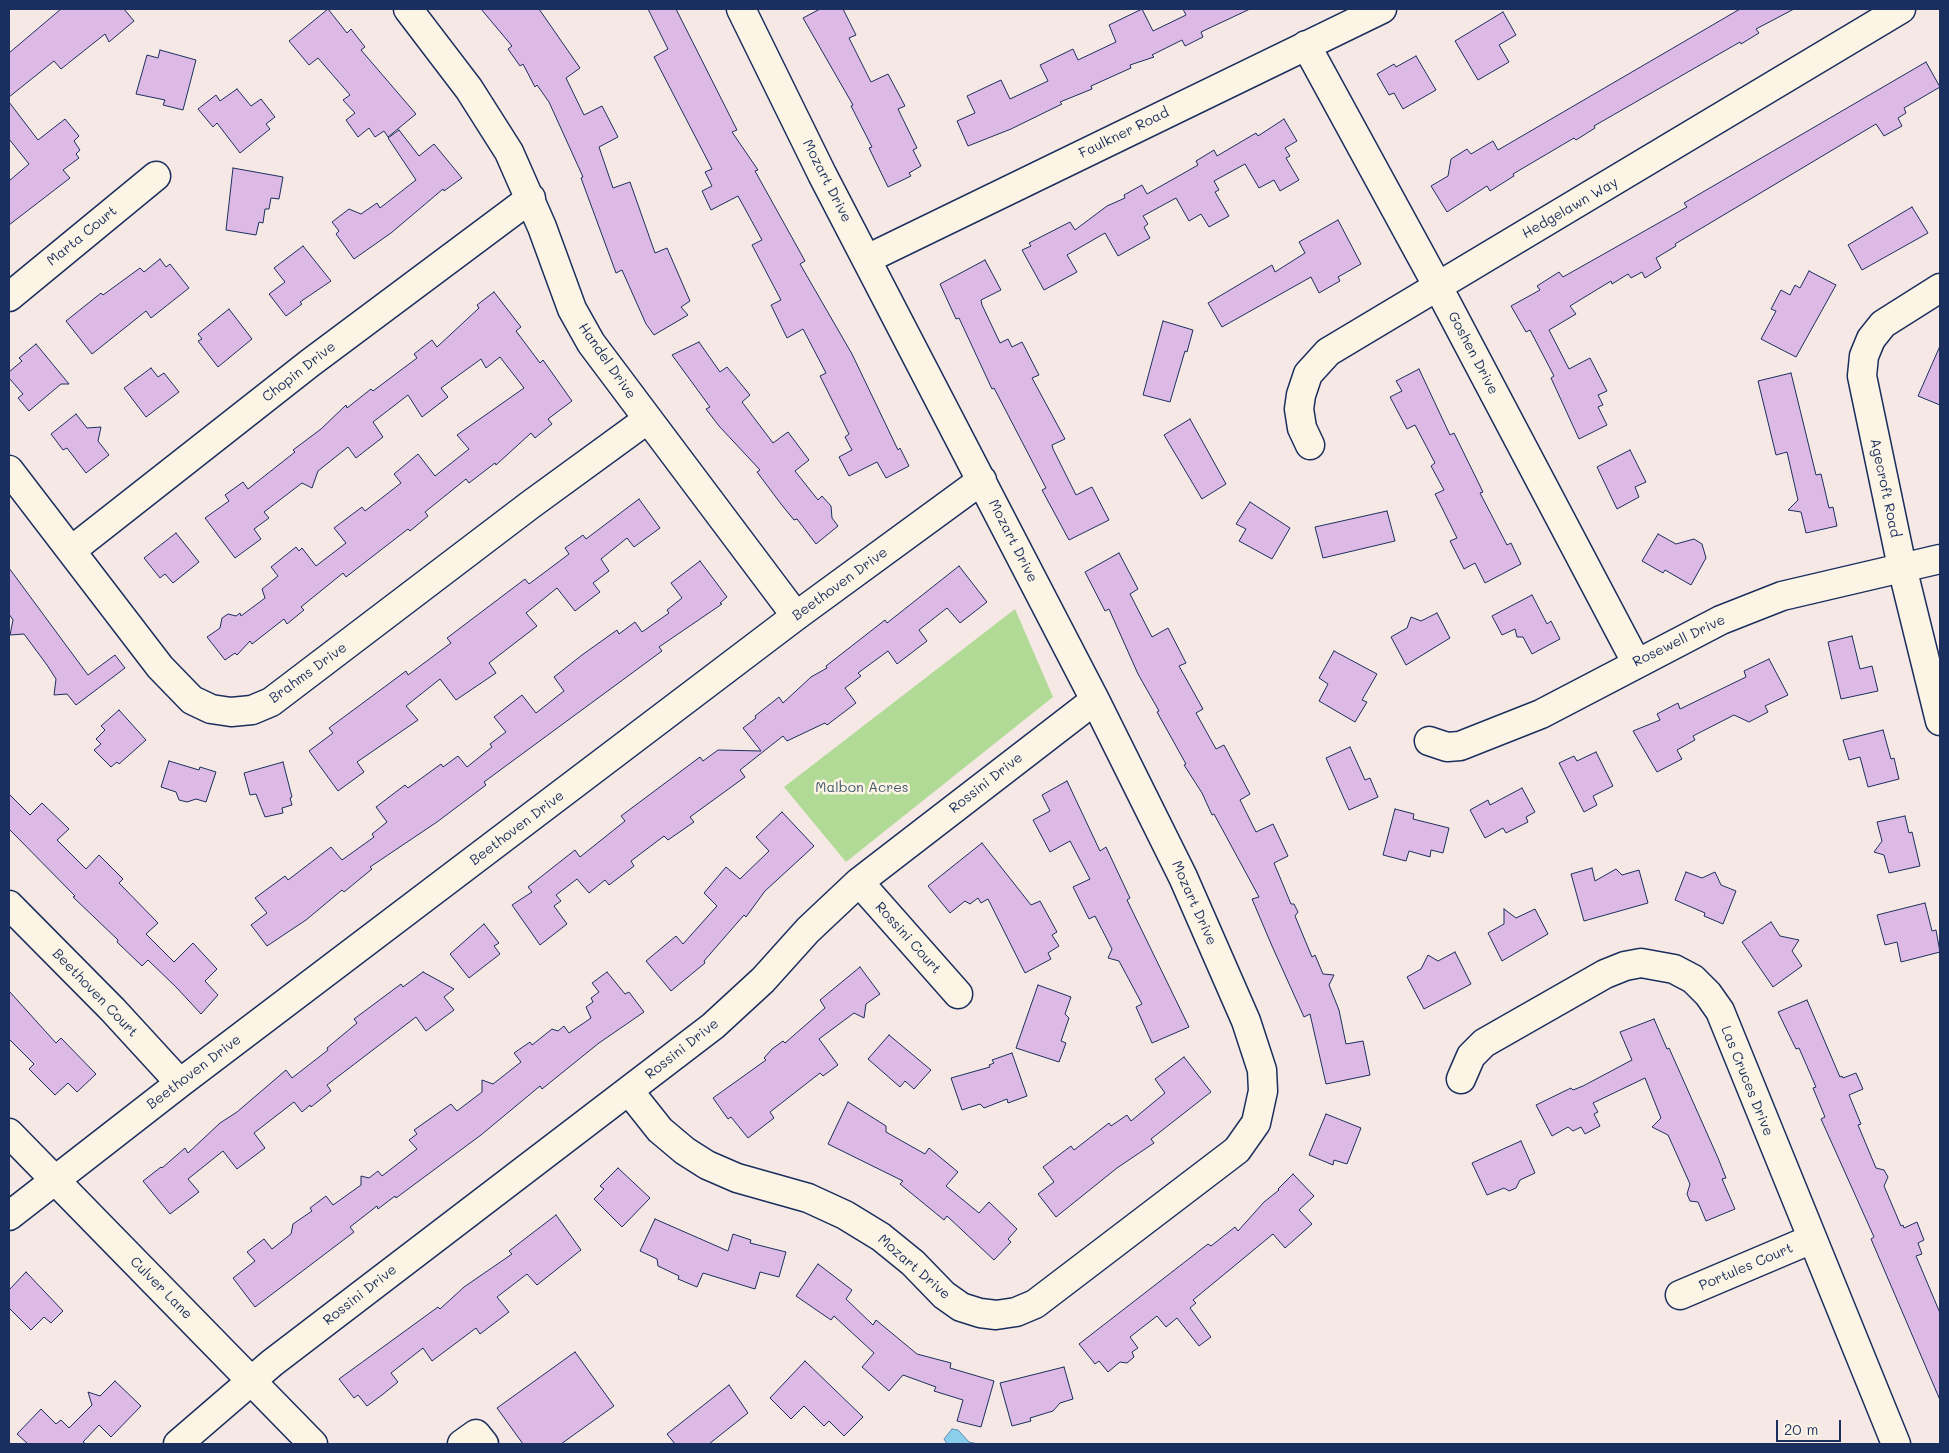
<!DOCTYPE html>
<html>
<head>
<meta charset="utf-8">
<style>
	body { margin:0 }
	#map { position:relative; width:1949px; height:1453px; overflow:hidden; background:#f6e9e5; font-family:Mali,sans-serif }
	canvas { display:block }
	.frame { position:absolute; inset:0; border:10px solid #1b2f5e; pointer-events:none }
	.scale { position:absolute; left:1776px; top:1420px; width:65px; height:22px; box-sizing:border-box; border:2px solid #1b2f5e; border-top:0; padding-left:6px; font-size:15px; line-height:18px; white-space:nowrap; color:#1b2f5e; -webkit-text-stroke:4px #fcf5e5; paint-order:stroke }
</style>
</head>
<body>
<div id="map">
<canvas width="1949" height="1453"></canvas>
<div class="frame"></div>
<div class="scale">20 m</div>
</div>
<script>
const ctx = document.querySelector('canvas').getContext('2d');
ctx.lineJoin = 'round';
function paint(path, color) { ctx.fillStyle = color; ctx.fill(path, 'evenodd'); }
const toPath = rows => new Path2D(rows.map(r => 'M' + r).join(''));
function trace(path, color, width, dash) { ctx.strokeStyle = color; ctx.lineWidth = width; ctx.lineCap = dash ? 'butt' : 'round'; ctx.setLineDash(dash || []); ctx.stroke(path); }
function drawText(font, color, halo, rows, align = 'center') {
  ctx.font = font + ' Mali,sans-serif'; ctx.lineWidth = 5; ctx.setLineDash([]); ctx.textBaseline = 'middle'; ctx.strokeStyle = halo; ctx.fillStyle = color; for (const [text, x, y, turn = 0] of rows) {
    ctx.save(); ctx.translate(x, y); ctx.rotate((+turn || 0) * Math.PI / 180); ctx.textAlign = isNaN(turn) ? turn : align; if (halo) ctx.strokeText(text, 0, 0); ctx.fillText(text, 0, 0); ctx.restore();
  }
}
paint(toPath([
	[1015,609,1053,697,846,862,784,787]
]), '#b2da97');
const water = toPath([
	[952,1429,958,1430,969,1442,978,1444,947,1444,944,1439,952,1429]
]);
paint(water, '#8bceec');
trace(water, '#5e8eb3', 1);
const building = toPath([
	[61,9,124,9,134,21,109,42,105,34,61,69,54,61,9,97,9,53,61,9],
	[328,9,347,33,351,29,365,47,361,50,416,114,388,137,384,131,375,137,369,128,358,137,346,120,355,113,343,100,350,95,318,58,309,65,289,41,328,9],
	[481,9,539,9,580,68,566,78,584,115,602,106,618,137,599,147,613,188,630,182,655,253,667,248,690,301,681,307,688,315,654,335,646,324,622,270,616,273,581,178,583,177,549,102,537,85,535,87,523,64,520,66,508,49,512,46,481,9],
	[648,9,676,9,737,130,732,132,758,170,755,171,805,261,800,264,852,354,898,450,900,448,909,466,886,478,877,462,849,476,839,457,852,450,845,437,849,434,820,376,826,373,803,329,787,338,771,305,781,300,752,245,762,240,738,196,711,210,702,191,712,186,705,172,712,169,654,57,668,49,648,9],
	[820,9,843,9,856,35,849,38,871,82,888,74,905,106,898,109,917,148,913,150,921,166,909,173,911,176,888,187,869,148,872,147,851,106,853,105,803,18,820,9],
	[1142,9,1153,31,1186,15,1183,9,1250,9,1201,32,1203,37,1185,46,1182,40,1152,55,1154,57,1130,65,1131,68,1091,86,1092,89,1060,102,1062,104,1011,129,968,146,957,121,975,113,967,96,1001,80,1010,99,1048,81,1040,65,1073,49,1078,60,1116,42,1109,25,1142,9],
	[1740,9,1794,9,1756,29,1759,33,1741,44,1740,42,1594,126,1595,128,1576,140,1574,138,1513,174,1514,176,1490,191,1487,186,1447,212,1431,186,1448,176,1451,159,1467,149,1471,154,1493,141,1498,150,1740,9],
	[1503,12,1516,35,1499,45,1509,62,1478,80,1455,41,1503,12],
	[160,50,196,60,183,110,163,105,165,100,136,94,147,55,158,58,160,50],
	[1416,56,1436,90,1403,109,1394,93,1389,95,1377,74,1394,64,1396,67,1416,56],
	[1926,62,1940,87,1904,108,1906,113,1898,118,1902,126,1884,136,1876,124,1675,244,1676,246,1656,258,1661,268,1645,278,1642,272,1631,278,1628,274,1612,284,1611,281,1570,306,1576,314,1549,330,1569,369,1590,358,1607,391,1598,395,1603,405,1598,407,1607,425,1579,439,1551,378,1554,376,1530,330,1526,332,1511,306,1540,290,1537,286,1559,272,1563,277,1687,207,1684,203,1926,62],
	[237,89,251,106,261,99,275,117,266,124,270,129,240,153,217,123,213,127,198,109,216,95,220,101,237,89],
	[9,102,38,140,65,119,79,136,74,141,80,150,76,154,79,158,63,170,70,178,9,225,9,181,29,164,9,139,9,102],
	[1284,119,1297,141,1285,148,1290,156,1286,158,1299,180,1280,191,1274,180,1259,188,1245,164,1214,181,1219,190,1215,192,1229,216,1209,227,1201,214,1189,221,1176,198,1143,216,1148,224,1144,227,1150,238,1118,256,1105,233,1067,255,1077,272,1044,290,1022,250,1031,246,1029,243,1070,222,1075,230,1107,206,1125,198,1124,195,1142,185,1147,194,1198,165,1196,161,1214,150,1217,156,1256,133,1258,136,1284,119],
	[399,130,419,156,434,144,462,178,444,191,443,189,391,233,354,259,336,234,339,231,332,222,349,209,361,214,377,203,380,208,416,180,388,138,399,130],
	[233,168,283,177,279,199,271,198,269,209,265,209,263,223,259,222,256,235,226,230,233,168],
	[1912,207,1928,233,1862,270,1848,245,1912,207],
	[1338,220,1361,264,1338,277,1340,281,1319,293,1311,277,1222,327,1208,303,1272,265,1275,272,1305,253,1299,242,1338,220],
	[303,246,331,281,300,302,302,304,286,316,269,294,285,282,274,268,303,246],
	[160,259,166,267,170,264,189,288,151,318,146,311,92,354,66,321,101,293,103,295,140,268,144,272,160,259],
	[985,260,1001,290,981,300,982,305,1000,343,1008,339,1012,347,1022,342,1039,375,1032,378,1065,439,1052,445,1053,449,1076,495,1092,487,1109,520,1069,540,1042,490,1046,488,994,388,992,389,959,318,956,319,940,284,985,260],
	[1809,271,1836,285,1796,357,1761,339,1776,311,1771,309,1781,290,1790,295,1795,285,1800,288,1809,271],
	[494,292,521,327,516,331,540,363,543,360,572,401,548,419,552,424,535,438,531,433,496,465,495,463,469,483,466,479,425,512,428,516,410,531,408,529,346,577,343,573,301,607,304,610,287,624,284,619,252,644,250,641,237,655,235,653,225,660,207,637,220,628,222,618,228,614,236,616,240,613,241,616,265,598,262,589,278,576,271,567,296,547,299,551,302,548,316,566,346,543,334,528,362,507,365,511,401,483,394,474,418,454,435,476,469,449,457,435,524,388,500,357,486,368,481,359,441,388,448,397,422,417,408,395,373,422,383,437,356,458,348,447,318,471,312,488,302,483,264,512,269,518,254,529,261,539,235,558,205,518,229,501,225,495,243,482,248,489,295,452,293,450,321,429,346,405,347,408,371,389,373,391,417,358,414,354,432,340,437,347,479,308,477,305,494,292],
	[229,309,252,339,218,367,198,341,202,339,198,334,229,309],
	[1163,321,1193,330,1187,352,1185,351,1170,402,1143,395,1163,321],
	[699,342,720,372,727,367,750,395,742,402,773,443,788,432,809,460,795,471,818,500,822,496,831,506,832,518,838,526,816,544,797,519,794,520,781,504,757,472,760,470,719,426,706,409,710,407,672,355,699,342],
	[36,344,69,384,61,384,29,411,18,398,23,394,9,378,9,372,22,361,19,358,36,344],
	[1940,346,1940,405,1918,396,1940,346],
	[151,368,158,377,164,373,179,392,146,417,124,388,151,368],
	[1419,369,1450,435,1454,433,1483,492,1480,493,1507,545,1511,543,1521,564,1485,583,1475,563,1464,569,1450,541,1457,538,1435,494,1444,490,1431,466,1435,463,1415,425,1407,429,1390,397,1402,391,1396,381,1419,369],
	[1791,373,1816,475,1821,474,1829,508,1833,507,1837,526,1806,533,1801,512,1788,510,1798,500,1787,452,1776,455,1758,381,1791,373],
	[76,414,87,428,101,427,98,441,109,455,86,473,67,448,63,450,51,434,76,414],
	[1190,419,1226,484,1202,499,1164,435,1190,419],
	[1630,450,1646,482,1635,487,1639,497,1617,509,1597,467,1630,450],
	[639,499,660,528,634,547,627,538,601,559,609,571,593,583,600,592,575,611,557,588,526,613,537,626,489,663,496,673,456,700,440,679,406,706,418,720,357,762,364,772,338,791,309,751,333,733,329,728,406,671,408,675,451,643,447,638,525,579,529,584,569,554,565,548,583,535,586,539,639,499],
	[1250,502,1290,528,1272,559,1239,541,1246,529,1236,524,1250,502],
	[1387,511,1395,541,1323,558,1315,527,1387,511],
	[176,533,199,562,173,583,165,574,160,578,144,558,176,533],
	[1658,534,1676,544,1694,539,1702,544,1706,558,1691,585,1665,570,1663,573,1642,561,1658,534],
	[1119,553,1138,589,1130,594,1152,637,1168,628,1186,663,1179,666,1203,709,1196,713,1216,749,1224,745,1250,794,1240,800,1256,832,1273,824,1288,856,1274,863,1291,904,1294,904,1298,912,1295,916,1312,957,1315,955,1323,974,1334,975,1329,985,1339,1010,1346,1044,1363,1041,1370,1075,1326,1084,1310,1014,1304,1017,1272,946,1252,899,1259,897,1214,814,1212,815,1202,793,1184,765,1186,764,1157,712,1159,711,1138,674,1109,609,1105,611,1085,572,1119,553],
	[700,561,727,597,720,603,722,604,659,647,662,651,484,782,486,785,437,822,370,867,372,869,344,892,342,890,306,920,267,946,251,925,267,913,255,898,285,876,288,880,331,847,342,860,374,837,372,834,387,822,376,807,405,785,408,788,441,764,443,767,458,756,467,767,492,747,490,744,506,732,494,717,522,695,536,713,564,691,554,677,582,655,617,630,619,634,635,622,642,632,669,613,667,610,682,598,671,583,700,561],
	[959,566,987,602,960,623,947,608,919,630,927,641,897,664,888,651,858,673,861,676,845,688,856,703,827,725,825,723,787,741,783,736,740,770,745,777,690,817,694,822,668,840,664,836,631,861,634,866,609,885,605,880,589,893,577,879,556,895,561,901,554,906,567,924,540,945,512,905,532,892,528,887,575,850,580,857,625,821,621,816,700,757,703,761,718,750,761,751,743,728,756,718,755,716,779,697,783,703,811,677,827,668,826,666,885,620,887,623,959,566],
	[9,568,88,675,115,655,125,668,76,705,67,694,54,695,56,679,47,665,24,634,10,635,13,620,9,614,9,568],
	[1532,595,1547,624,1551,621,1560,639,1532,654,1523,637,1517,637,1515,629,1502,635,1492,616,1532,595],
	[1437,613,1450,638,1406,665,1391,637,1407,628,1411,617,1421,621,1437,613],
	[1852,636,1860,669,1872,666,1878,691,1841,699,1828,642,1852,636],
	[1334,651,1377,674,1362,700,1367,702,1355,722,1319,701,1328,684,1319,678,1334,651],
	[1769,659,1788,695,1765,706,1768,712,1749,722,1734,715,1693,736,1695,740,1677,750,1682,759,1657,772,1633,731,1660,720,1657,714,1678,703,1680,709,1746,677,1744,671,1769,659],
	[119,710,146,740,119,764,117,762,111,767,94,750,101,744,96,739,105,730,101,726,119,710],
	[1883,730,1891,759,1894,758,1899,779,1868,787,1860,757,1849,760,1843,740,1883,730],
	[1350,747,1365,780,1370,778,1378,797,1349,810,1326,758,1350,747],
	[1596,752,1613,786,1593,796,1597,805,1584,812,1559,763,1574,756,1577,761,1596,752],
	[169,761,199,770,200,767,216,772,206,802,196,799,187,802,179,800,176,792,161,787,169,761],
	[283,762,292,797,290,798,292,805,282,808,283,813,265,817,256,794,250,795,244,773,283,762],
	[1067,781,1100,851,1106,847,1130,898,1127,900,1189,1027,1152,1043,1136,1007,1142,1004,1119,961,1108,958,1112,949,1095,916,1089,919,1073,887,1090,879,1070,841,1050,852,1033,820,1050,811,1042,795,1067,781],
	[1522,788,1535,812,1526,817,1528,822,1506,833,1503,828,1485,838,1470,810,1488,800,1490,805,1522,788],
	[9,794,30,815,42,803,69,829,57,840,86,869,99,855,123,879,119,883,158,923,146,934,174,962,193,943,217,969,205,981,218,995,201,1014,176,987,148,960,142,966,117,942,118,940,73,897,75,896,9,829,9,794],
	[1395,809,1414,814,1413,819,1449,828,1443,853,1431,850,1430,857,1409,851,1406,861,1383,855,1395,809],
	[782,812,814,846,765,891,746,917,744,915,704,961,705,963,671,991,646,961,676,936,683,944,717,906,704,893,726,867,740,879,769,851,756,837,782,812],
	[1905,816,1909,833,1912,832,1920,866,1889,873,1884,855,1874,852,1882,841,1877,822,1905,816],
	[982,843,1031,905,1040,901,1057,932,1052,935,1059,946,1048,953,1051,959,1025,973,988,899,981,903,978,898,970,904,965,901,950,913,928,886,982,843],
	[1592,868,1595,881,1616,869,1622,875,1639,870,1648,903,1584,921,1571,874,1592,868],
	[1686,872,1702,878,1715,872,1721,885,1736,891,1723,924,1704,916,1705,913,1675,900,1686,872],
	[1925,903,1932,931,1936,930,1940,952,1901,962,1897,942,1885,945,1877,915,1925,903],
	[1504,909,1516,918,1535,909,1548,934,1502,961,1488,933,1504,924,1504,909],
	[1771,922,1780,936,1799,940,1792,951,1802,966,1773,987,1742,942,1771,922],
	[484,924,499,943,494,946,500,954,469,978,450,954,484,924],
	[1455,952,1471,984,1424,1009,1407,977,1421,969,1428,955,1438,961,1455,952],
	[860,967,880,994,866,1004,864,1018,854,1013,819,1039,838,1065,823,1076,820,1073,770,1112,774,1118,748,1138,731,1117,728,1119,713,1098,766,1060,764,1058,772,1049,783,1041,785,1043,825,1008,820,1000,860,967],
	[423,972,454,989,444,997,454,1010,426,1031,416,1017,327,1085,331,1091,311,1107,310,1105,302,1112,294,1102,254,1133,265,1148,237,1169,223,1151,188,1179,199,1192,170,1214,143,1181,161,1167,162,1168,185,1148,188,1153,220,1123,237,1112,286,1070,292,1078,328,1050,327,1048,357,1023,354,1019,401,984,403,987,423,972],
	[607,972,625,994,629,992,644,1012,599,1043,542,1089,540,1086,481,1135,396,1198,395,1196,378,1209,377,1206,350,1227,354,1232,255,1307,233,1278,255,1261,247,1252,264,1239,272,1249,291,1234,293,1224,312,1211,310,1208,326,1196,333,1205,361,1185,361,1176,369,1178,378,1171,382,1176,417,1149,409,1140,417,1134,414,1130,451,1104,457,1111,482,1092,482,1080,493,1084,521,1062,514,1053,530,1042,532,1045,552,1029,558,1031,564,1026,569,1033,591,1018,586,1007,593,1002,591,998,599,992,592,983,607,972],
	[1038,985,1071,997,1065,1014,1069,1018,1061,1041,1066,1043,1059,1062,1016,1048,1038,985],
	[9,991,56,1043,61,1038,96,1074,77,1092,68,1083,55,1095,29,1069,34,1064,9,1039,9,991],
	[1807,1000,1840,1077,1842,1076,1843,1078,1856,1073,1863,1089,1849,1095,1861,1124,1858,1125,1876,1168,1884,1170,1888,1177,1884,1186,1901,1226,1903,1225,1904,1228,1917,1222,1924,1240,1918,1243,1922,1254,1916,1256,1940,1313,1940,1400,1871,1239,1874,1237,1821,1119,1825,1117,1813,1088,1816,1087,1799,1048,1796,1049,1778,1012,1807,1000],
	[1654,1019,1667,1049,1669,1048,1718,1158,1726,1178,1722,1179,1735,1209,1706,1221,1698,1202,1690,1201,1687,1194,1690,1184,1668,1135,1652,1127,1661,1118,1645,1078,1593,1103,1598,1112,1594,1114,1600,1126,1585,1134,1581,1127,1573,1131,1568,1127,1552,1136,1536,1105,1571,1088,1573,1090,1583,1086,1632,1060,1620,1032,1654,1019],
	[889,1035,931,1070,914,1089,905,1081,900,1087,868,1059,889,1035],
	[1012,1053,1027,1096,1008,1103,1007,1099,984,1108,980,1104,962,1110,951,1078,990,1067,989,1065,994,1063,992,1060,1012,1053],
	[1184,1057,1211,1092,1151,1139,1154,1143,1117,1168,1056,1217,1038,1194,1054,1182,1043,1167,1071,1146,1074,1150,1109,1123,1111,1126,1127,1115,1131,1121,1165,1093,1155,1079,1184,1057],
	[848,1102,886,1126,886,1132,925,1154,929,1148,958,1172,946,1186,979,1213,989,1202,1017,1229,1008,1239,1011,1242,994,1260,947,1216,944,1220,900,1184,903,1181,828,1144,848,1102],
	[1326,1114,1361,1128,1347,1164,1334,1160,1333,1165,1309,1155,1326,1114],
	[1521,1141,1535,1173,1520,1180,1516,1188,1509,1191,1504,1188,1487,1195,1472,1163,1521,1141],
	[618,1168,650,1198,622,1227,594,1199,604,1189,600,1186,618,1168],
	[1293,1174,1314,1196,1299,1210,1312,1224,1285,1248,1273,1234,1193,1300,1196,1303,1190,1308,1211,1337,1199,1346,1177,1318,1166,1327,1157,1316,1130,1337,1138,1348,1132,1352,1134,1357,1127,1363,1120,1362,1108,1372,1099,1361,1095,1364,1079,1344,1208,1244,1211,1246,1235,1227,1238,1231,1264,1202,1279,1190,1278,1189,1293,1174],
	[556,1215,581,1250,537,1285,527,1274,497,1297,509,1312,480,1334,476,1328,432,1361,423,1348,391,1373,398,1382,382,1395,367,1406,358,1395,354,1398,339,1379,438,1307,440,1309,464,1287,512,1254,509,1251,556,1215],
	[655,1219,728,1251,733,1234,751,1240,750,1243,786,1252,779,1277,760,1272,755,1289,703,1273,697,1287,678,1279,679,1276,658,1266,657,1259,640,1251,655,1219],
	[818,1264,852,1290,846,1299,873,1325,876,1320,917,1354,951,1363,950,1368,994,1381,981,1427,957,1421,963,1400,934,1391,936,1387,903,1375,889,1391,862,1367,874,1353,834,1316,831,1320,796,1296,818,1264],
	[26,1272,63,1311,51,1323,44,1317,31,1330,9,1308,9,1290,26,1272],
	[575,1352,614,1406,561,1444,523,1444,497,1408,575,1352],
	[805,1361,863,1417,844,1436,829,1421,824,1426,804,1406,791,1419,770,1398,805,1361],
	[1064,1367,1073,1399,1060,1403,1053,1411,1030,1418,1031,1421,1012,1426,1000,1383,1064,1367],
	[115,1381,141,1406,111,1437,99,1425,83,1442,86,1444,28,1444,17,1434,41,1409,56,1424,61,1420,69,1428,92,1405,88,1392,100,1396,115,1381],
	[729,1385,748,1413,709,1444,675,1444,667,1434,729,1385]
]);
paint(building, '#ddbae5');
trace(building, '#1b2f5e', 1);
const minor = toPath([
	[408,9,469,89,509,152,542,227,572,309,591,343,796,616],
	[1306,45,1437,285,1636,662],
	[867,259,1382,9],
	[1940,288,1883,324,1871,339,1864,356,1862,376,1902,567,1940,721],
	[9,297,156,176],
	[1310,445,1302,428,1299,409,1301,395,1308,374,1328,352,1901,9],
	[9,470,160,667,192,700,211,709,231,712,252,710,271,702,530,505,648,419],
	[72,550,310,363,531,198],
	[1429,741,1447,747,1460,746,1541,714,1721,620,1782,596,1940,559],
	[859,882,958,994],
	[9,905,113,1010,180,1083],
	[1461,1079,1471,1056,1484,1043,1605,974,1625,966,1641,963,1674,969,1693,979,1708,994,1720,1011,1896,1444],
	[629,1091,660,1130,685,1151,707,1165,737,1178,808,1198,845,1215,881,1237,913,1263,944,1295,961,1307,980,1313,996,1315,1016,1312,1035,1304,1237,1150,1256,1123,1263,1091,1262,1070,1246,1021,1183,877,1095,700,822,174,741,9],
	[9,1133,313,1444],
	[9,1216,180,1083,796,616,982,480],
	[1680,1295,1812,1239],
	[178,1444,272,1363,713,1026,763,980,808,930,859,882,1095,700],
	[462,1444,476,1434,484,1444]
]);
trace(minor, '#1b2f5e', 31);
trace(minor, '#fcf5e5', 28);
drawText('14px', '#1b2f5e', '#fcf5e5', [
	["Faulkner Road",1124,133,-26],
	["Mozart Drive",827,181,63],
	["Hedgelawn Way",1570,208,-30],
	["Marta Court",82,236,-39],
	["Goshen Drive",1473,353,62],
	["Handel Drive",607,361,55],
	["Chopin Drive",299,372,-38],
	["Agecroft Road",1885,488,78],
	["Mozart Drive",1013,541,63],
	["Beethoven Drive",840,584,-36],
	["Rosewell Drive",1679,641,-26],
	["Brahms Drive",308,673,-36],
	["Rossini Drive",986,783,-38],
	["Beethoven Drive",517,828,-37],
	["Mozart Drive",1194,903,66],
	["Rossini Court",908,938,48],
	["Beethoven Court",95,993,46],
	["Rossini Drive",682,1049,-38],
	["Beethoven Drive",194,1072,-37],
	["Las Cruces Drive",1747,1081,68],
	["Mozart Drive",914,1267,41],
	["Portules Court",1746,1267,-23],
	["Culver Lane",161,1288,45],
	["Rossini Drive",360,1295,-38]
]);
drawText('14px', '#415a6c', '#fcf5e5', [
	["Malbon Acres",862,788]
]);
</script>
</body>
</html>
